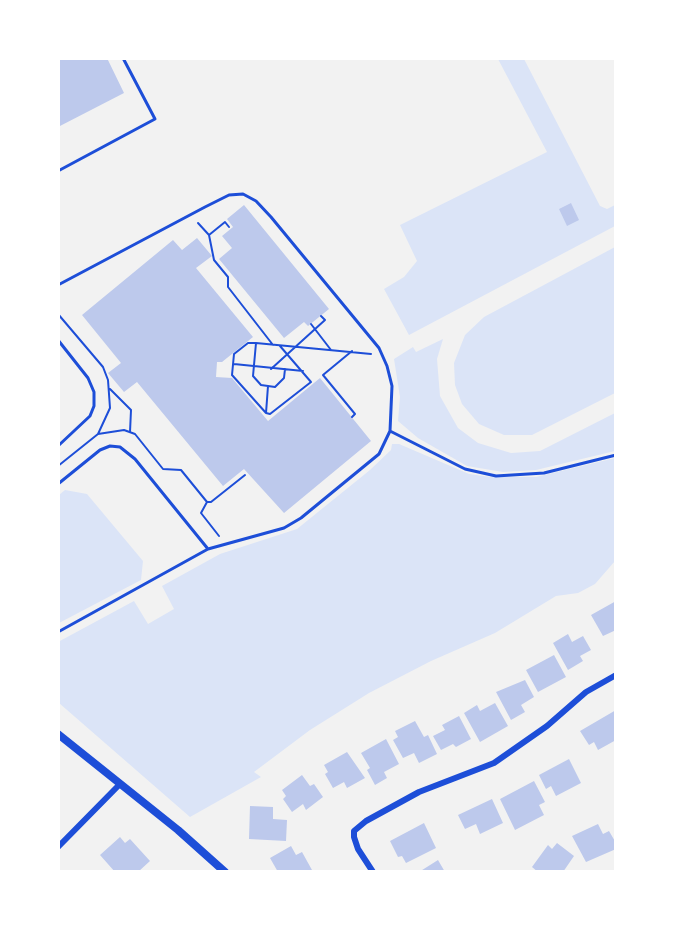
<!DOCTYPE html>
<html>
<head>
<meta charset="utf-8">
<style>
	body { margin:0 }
	#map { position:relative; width:674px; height:930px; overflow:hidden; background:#f2f2f2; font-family:Raleway,sans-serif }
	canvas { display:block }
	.frame { position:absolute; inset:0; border:60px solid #fff; pointer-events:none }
</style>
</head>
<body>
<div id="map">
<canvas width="674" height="930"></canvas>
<div class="frame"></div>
</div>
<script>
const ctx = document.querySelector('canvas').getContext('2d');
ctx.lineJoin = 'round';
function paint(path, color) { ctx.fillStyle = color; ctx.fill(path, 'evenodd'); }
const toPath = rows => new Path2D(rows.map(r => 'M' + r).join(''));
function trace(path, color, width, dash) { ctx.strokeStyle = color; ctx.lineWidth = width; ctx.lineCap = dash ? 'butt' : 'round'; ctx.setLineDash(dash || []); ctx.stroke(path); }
paint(toPath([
	[498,59,524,59,600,206,607,209,615,205,615,226,409,335,384,289,404,277,417,261,400,225,547,152],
	[615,247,615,393,532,435,504,435,479,424,462,404,455,385,454,363,465,335,484,317],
	[443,339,437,359,440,396,458,428,478,443,511,453,540,451,615,413,615,451,536,470,503,472,467,466,418,438,398,421,400,397,394,359,413,347,416,352],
	[392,444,399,444,469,474,490,477,536,477,615,458,615,561,595,584,578,593,556,596,495,633,431,661,369,693,310,730,254,772,261,777,190,817,59,703,58,642,134,601,148,624,174,609,162,586,220,554,297,529,370,470,391,450],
	[65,490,87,494,143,561,141,580,59,623,59,495]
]), '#dbe4f7');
paint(toPath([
	[58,58,107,58,124,93,58,127],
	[571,203,579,220,567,226,559,209],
	[244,205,329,309,308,326,304,322,284,338,219,259,232,248,222,236,233,227,227,219],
	[197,238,212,256,196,268,253,337,222,362,217,362,216,377,232,378,268,421,320,378,371,441,284,513,244,469,223,486,137,382,124,392,108,373,121,363,82,315,173,240,182,250],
	[616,601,616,630,603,636,591,615],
	[568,634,572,642,583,636,591,650,580,656,583,661,568,670,553,643],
	[554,655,566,677,538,692,526,670],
	[525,680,534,697,521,705,525,712,511,720,496,692],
	[495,703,508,726,480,742,464,713,477,705,480,711],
	[616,710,616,740,598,750,594,742,589,745,580,731],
	[459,716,471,739,456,747,453,744,441,750,433,736,445,730,442,725],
	[415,721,424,737,428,735,437,754,419,763,414,753,403,758,393,740,398,737,395,731],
	[386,739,399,764,384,772,387,778,375,785,367,770,370,768,361,753],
	[347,752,365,778,347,788,344,782,333,788,325,774,328,772,324,765],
	[569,759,581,783,556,796,551,786,546,789,539,775],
	[302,775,310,786,314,784,323,797,306,810,303,804,292,812,283,799,286,796,282,790],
	[534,781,545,802,539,805,544,815,515,830,500,799],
	[492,799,503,823,480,834,476,824,465,829,458,815],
	[250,806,273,807,273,819,287,820,286,841,249,839],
	[424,823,436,848,406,863,402,856,398,857,390,841],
	[598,824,603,834,609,831,616,843,616,849,586,862,572,836],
	[120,837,125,843,130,839,150,861,138,872,115,872,100,855],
	[557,843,574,856,563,872,538,872,532,867,548,845,552,849],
	[291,846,296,855,302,852,312,870,278,872,270,858],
	[438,860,445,872,419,872]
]), '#bdc9ec');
trace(toPath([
	[198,223,209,235],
	[229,227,225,222,209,235,214,260,228,277,228,287,273,345],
	[58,314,103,367,108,380,110,408,98,434],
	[311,324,331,350],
	[256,343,248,343,234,354,232,375,266,413],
	[352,351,323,375,355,414,352,417],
	[234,364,303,371],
	[271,369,325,320,321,316],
	[285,369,284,378,275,387,261,385,253,376,256,343,371,354],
	[110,389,131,410,130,432],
	[266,413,270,414,311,382,280,346],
	[266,413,268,386],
	[58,466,98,434,124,430,135,434,163,469,181,470,207,502,211,502,245,475],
	[207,502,201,513,219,536]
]), '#1d4ed8', 2);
trace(toPath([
	[58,171,155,119,123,58],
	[58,285,205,207,229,195,243,194,256,201,271,217,379,348,387,366,392,386,390,431,379,454,301,518,284,528,208,549],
	[58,340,88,378,94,392,94,406,90,416,58,446],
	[390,431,465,469,496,476,544,473,616,455],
	[58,484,100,450,110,446,120,447,135,459,208,549,58,632]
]), '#1d4ed8', 3);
trace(toPath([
	[58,847,120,784],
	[373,872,358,849,354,837,354,831,366,821,419,792,494,763,547,726,586,692,616,675]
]), '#1d4ed8', 6);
trace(toPath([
	[58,734,178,830,225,872]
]), '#1d4ed8', 8);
</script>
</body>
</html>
